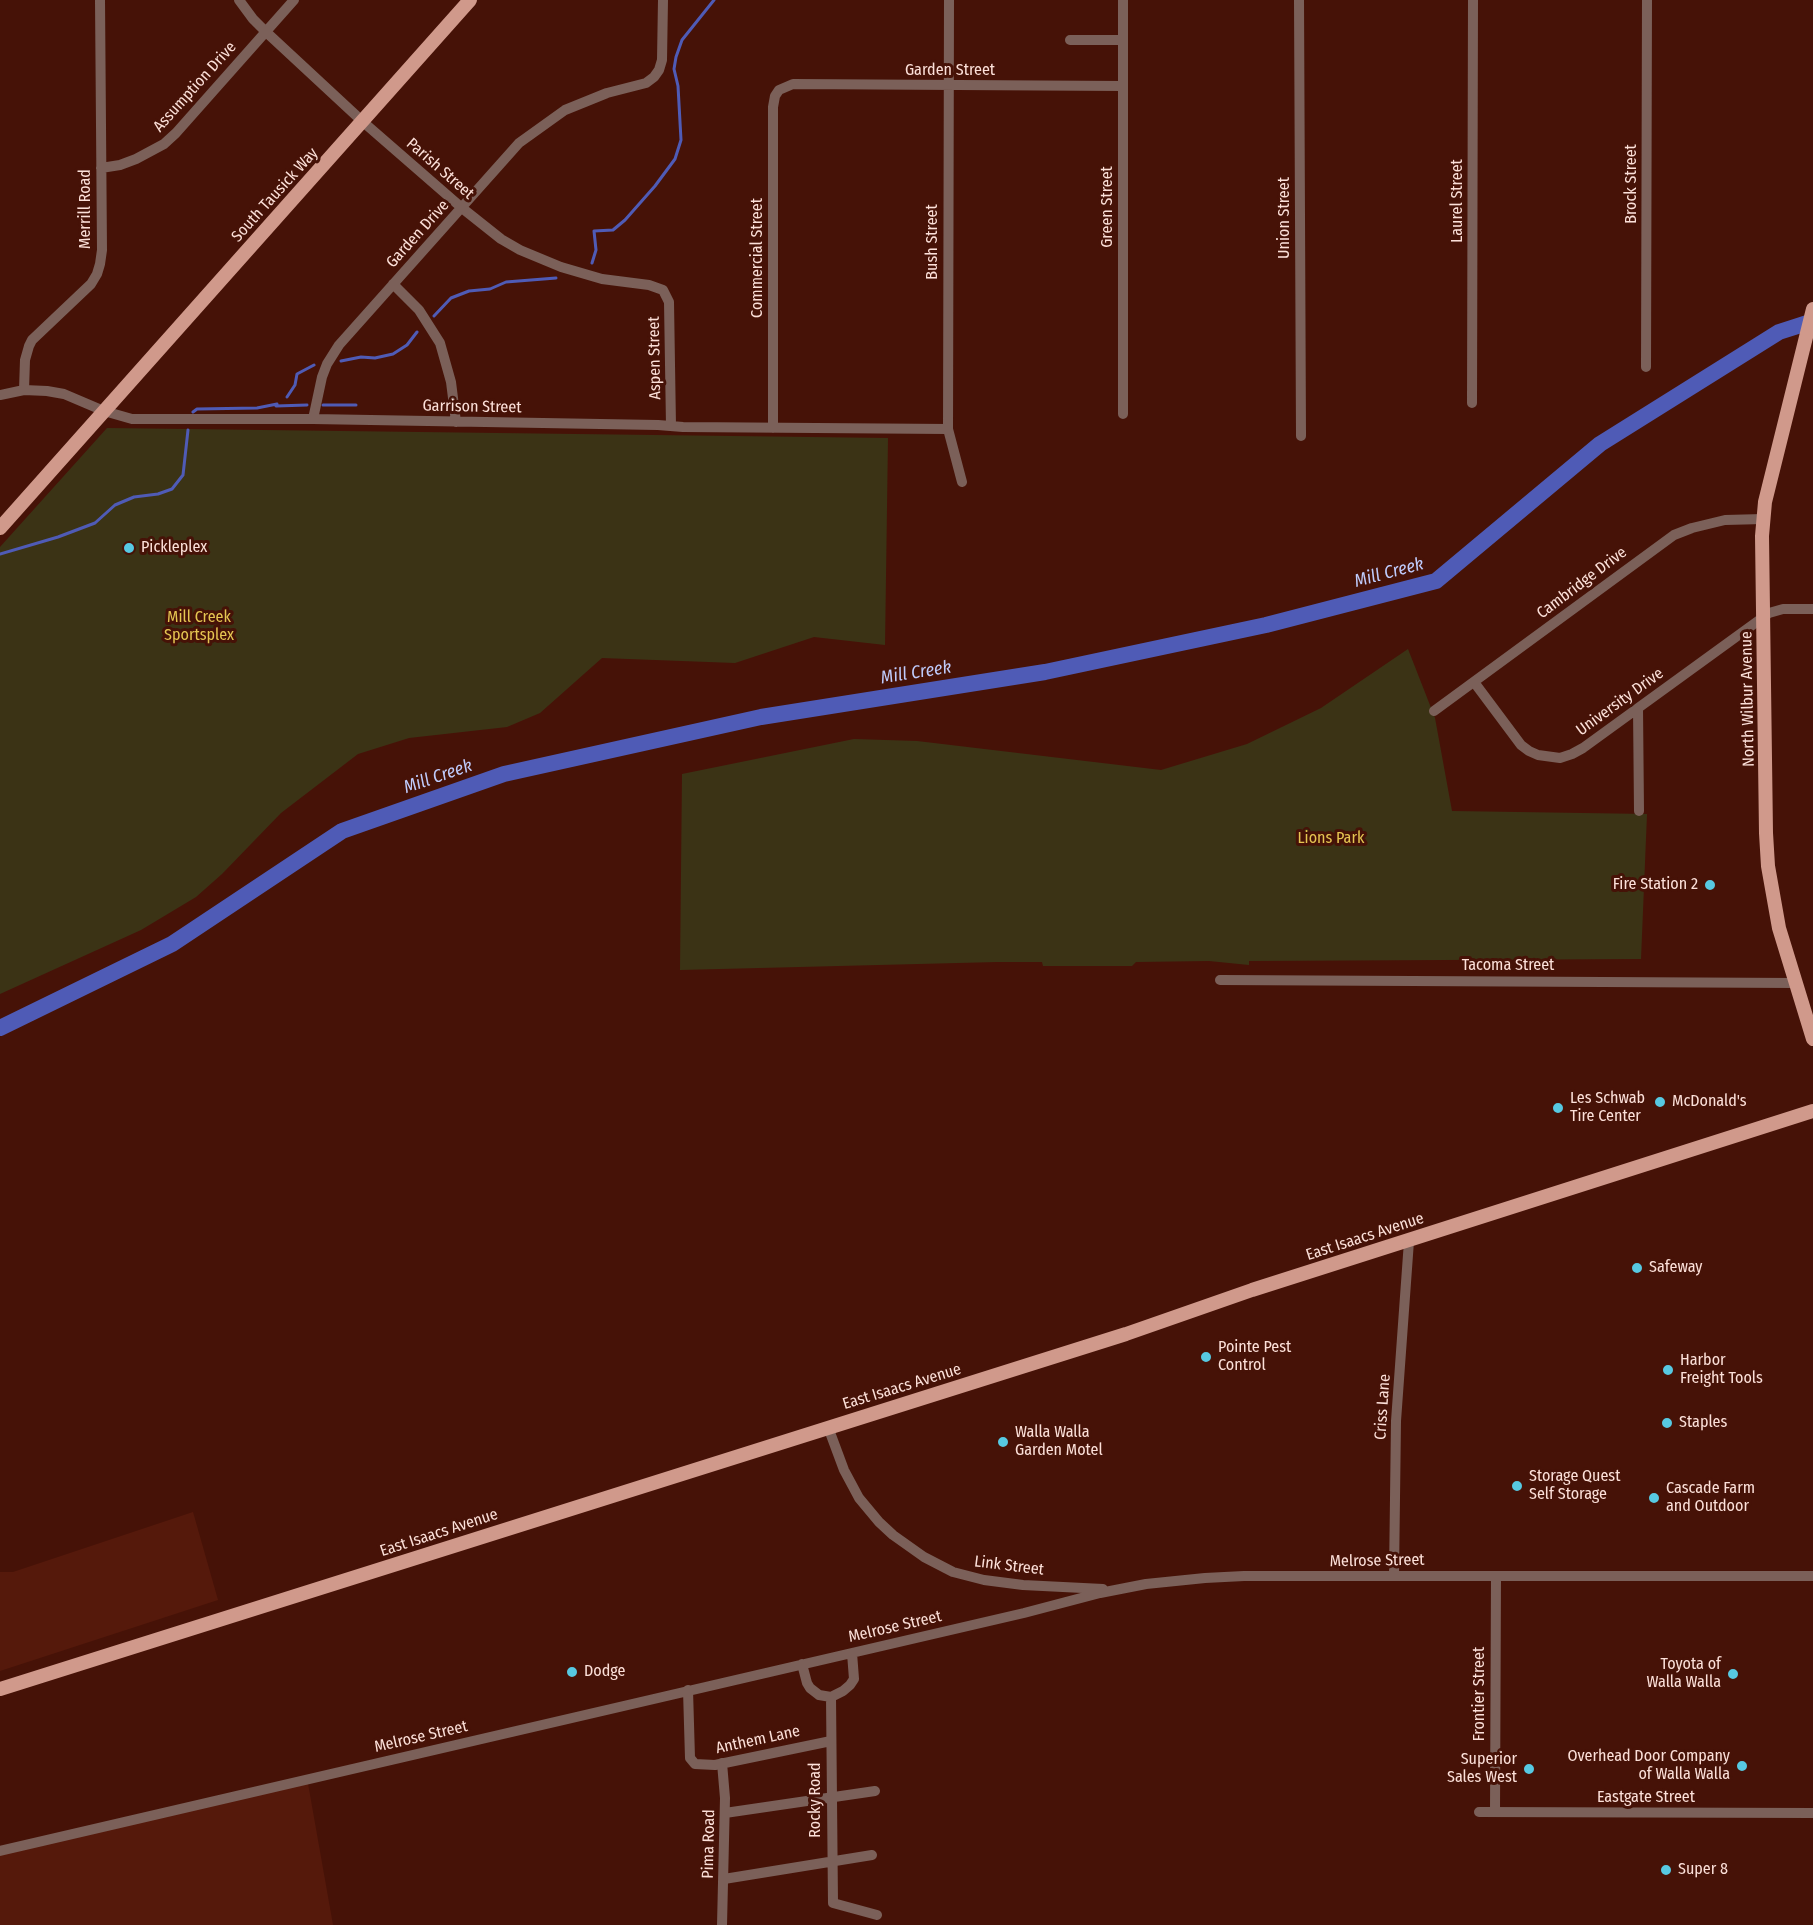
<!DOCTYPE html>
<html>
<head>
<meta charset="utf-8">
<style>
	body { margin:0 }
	canvas { display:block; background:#461207 }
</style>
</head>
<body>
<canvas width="1813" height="1925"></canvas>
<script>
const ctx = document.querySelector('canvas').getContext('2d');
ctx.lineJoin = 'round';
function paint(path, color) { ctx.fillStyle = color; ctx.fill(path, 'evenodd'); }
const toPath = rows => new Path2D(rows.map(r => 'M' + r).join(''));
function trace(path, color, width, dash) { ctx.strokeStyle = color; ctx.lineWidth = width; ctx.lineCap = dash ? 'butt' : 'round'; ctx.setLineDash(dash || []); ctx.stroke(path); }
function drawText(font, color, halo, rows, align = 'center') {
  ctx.font = font + ' "Fira Sans Condensed",sans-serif'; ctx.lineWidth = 6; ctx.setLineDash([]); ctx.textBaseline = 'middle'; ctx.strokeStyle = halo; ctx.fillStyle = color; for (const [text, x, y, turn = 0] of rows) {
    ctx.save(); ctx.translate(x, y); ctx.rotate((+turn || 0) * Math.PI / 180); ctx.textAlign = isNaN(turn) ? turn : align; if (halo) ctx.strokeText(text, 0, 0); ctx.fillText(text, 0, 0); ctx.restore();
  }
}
paint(toPath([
	[193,1512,218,1600,0,1671,0,1572,13,1572],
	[307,1778,333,1925,0,1925,0,1849]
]), '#55190b');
paint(toPath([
	[107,428,888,438,885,645,814,637,735,663,602,658,540,713,507,727,409,738,358,754,281,813,222,874,196,897,141,930,0,994,0,547],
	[1408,649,1435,718,1452,811,1647,814,1641,959,1249,961,1249,965,1209,961,1136,962,1132,966,1043,966,1042,962,997,962,680,970,682,774,854,739,917,741,1161,770,1247,744,1321,708]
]), '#3b3315');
trace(toPath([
	[592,263,596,250,594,231,613,230,625,220,655,186,675,159,681,140,678,86,674,69,676,57,682,40,714,0],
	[434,316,451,298,469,291,490,289,506,282,556,278],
	[341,361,361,357,375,358,393,354,407,345,417,332],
	[287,397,295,385,297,374,314,365],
	[323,405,356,405],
	[276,406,307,405],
	[193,412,197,409,257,408,277,404],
	[0,554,58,537,95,523,115,505,134,497,158,494,172,489,183,475,188,430]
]), '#4f5bb6', 3);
trace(toPath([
	[0,1028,172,944,342,831,504,774,761,717,1045,672,1266,625,1436,581,1600,444,1779,332,1813,321]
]), '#4f5bb6', 16);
trace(toPath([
	[239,0,253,19,265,31,362,121,462,208,501,239,520,250,561,267,602,279,649,285,663,290,669,302,671,426],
	[949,0,948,429,962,482],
	[1123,0,1123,414],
	[1299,0,1301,436],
	[1070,40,1123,40],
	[101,168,120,165,136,159,164,144,176,133,294,0],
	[393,284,419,310,440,343,451,382,456,422],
	[1646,367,1647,0],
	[24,390,25,360,29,346,32,340,91,284,97,274,100,264,102,250,100,0],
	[0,395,24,390,47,391,64,394,104,411,132,419,313,419,658,425,683,427,948,429],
	[1472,403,1473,0],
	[313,419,322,377,327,364,339,345,519,143,565,110,607,93,646,83,654,77,659,70,662,60,663,0],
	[773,428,773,107,775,96,779,90,793,84,1123,86],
	[1474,682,1521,745,1529,751,1538,755,1560,758,1572,754,1583,748,1769,613,1783,609,1813,609],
	[1638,708,1639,811],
	[1434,711,1674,535,1692,528,1725,520,1763,519],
	[1220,980,1795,983],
	[828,1427,844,1470,859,1498,879,1522,893,1535,924,1557,953,1572,984,1580,1023,1585,1103,1589],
	[1394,1575,1396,1421,1409,1241],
	[852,1653,854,1679,850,1685,843,1691,831,1697,833,1903,877,1915],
	[802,1664,807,1683,810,1688,819,1695,831,1697],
	[688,1690,690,1758,695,1764,715,1765,831,1741],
	[722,1763,725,1798,722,1925],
	[1479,1812,1813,1813],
	[1495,1812,1496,1576],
	[725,1813,875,1791],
	[0,1851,1024,1613,1100,1593,1146,1584,1205,1578,1244,1576,1813,1576],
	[724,1879,872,1855]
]), '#7b6059', 10);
trace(toPath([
	[1813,309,1765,502,1762,536,1766,833,1768,866,1779,928,1813,1039],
	[0,528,470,0],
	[0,1689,1126,1334,1252,1290,1813,1111]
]), '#d0998b', 14);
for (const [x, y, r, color] of [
	[129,548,6,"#57c9e2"],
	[1710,885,6,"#57c9e2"],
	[1660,1102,6,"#57c9e2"],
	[1558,1108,6,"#57c9e2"],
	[1637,1268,6,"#57c9e2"],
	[1206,1357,6,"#57c9e2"],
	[1668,1370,6,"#57c9e2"],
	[1667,1423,6,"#57c9e2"],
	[1003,1442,6,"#57c9e2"],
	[1517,1486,6,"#57c9e2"],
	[1654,1498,6,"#57c9e2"],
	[572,1672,6,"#57c9e2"],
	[1733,1674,6,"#57c9e2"],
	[1742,1766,6,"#57c9e2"],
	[1529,1769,6,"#57c9e2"],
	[1666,1870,6,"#57c9e2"]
]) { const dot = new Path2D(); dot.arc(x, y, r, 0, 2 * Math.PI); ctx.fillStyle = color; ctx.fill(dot); trace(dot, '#461207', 2); }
drawText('16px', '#fce0d9', '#461207', [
	["Garden Street",950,71],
	["Assumption Drive",195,87,-48],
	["Parish Street",440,169,41],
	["Brock Street",1632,184,-90],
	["South Tausick Way",275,195,-48],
	["Laurel Street",1458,201,-90],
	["Green Street",1108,207,-90],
	["Merrill Road",86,209,-90],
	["Union Street",1285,218,-90],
	["Garden Drive",418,234,-48],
	["Bush Street",933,242,-90],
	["Commercial Street",758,258,-90],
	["Aspen Street",655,358,-91],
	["Garrison Street",472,407,1],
	["Cambridge Drive",1582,583,-37],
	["North Wilbur Avenue",1748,699,-91],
	["University Drive",1620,702,-36],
	["Tacoma Street",1508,966],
	["East Isaacs Avenue",1365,1237,-18],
	["East Isaacs Avenue",902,1387,-17],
	["Criss Lane",1383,1407,-86],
	["East Isaacs Avenue",439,1533,-18],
	["Melrose Street",1377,1561,-1],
	["Link Street",1009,1566,7],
	["Melrose Street",895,1627,-13],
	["Frontier Street",1480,1694,-90],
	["Melrose Street",421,1737,-13],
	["Anthem Lane",758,1740,-12],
	["Eastgate Street",1646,1798],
	["Rocky Road",816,1800,-90],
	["Pima Road",709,1844,-89]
]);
drawText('16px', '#fce0d9', '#461207', [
	["Pickleplex",141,548],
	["Fire Station 2",1698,885,"right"],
	["Les Schwab",1570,1099],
	["Tire Center",1570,1117],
	["McDonald's",1672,1102],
	["Safeway",1649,1268],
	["Pointe Pest",1218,1348],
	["Control",1218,1366],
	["Harbor",1680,1361],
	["Freight Tools",1680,1379],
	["Staples",1679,1423],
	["Walla Walla",1015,1433],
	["Garden Motel",1015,1451],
	["Storage Quest",1529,1477],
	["Self Storage",1529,1495],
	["Cascade Farm",1666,1489],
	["and Outdoor",1666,1507],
	["Toyota of",1721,1665,"right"],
	["Walla Walla",1721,1683,"right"],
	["Dodge",584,1672],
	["Overhead Door Company",1730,1757,"right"],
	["of Walla Walla",1730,1775,"right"],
	["Superior",1517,1760,"right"],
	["Sales West",1517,1778,"right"],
	["Super 8",1678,1870]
], 'left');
drawText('16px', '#e5c652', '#461207', [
	["Mill Creek",199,618],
	["Sportsplex",199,636],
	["Lions Park",1331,839]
]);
drawText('italic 18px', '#bfcbfb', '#461207', [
	["Mill Creek",1389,573,-15],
	["Mill Creek",916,673,-9],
	["Mill Creek",438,777,-19]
]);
</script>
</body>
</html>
